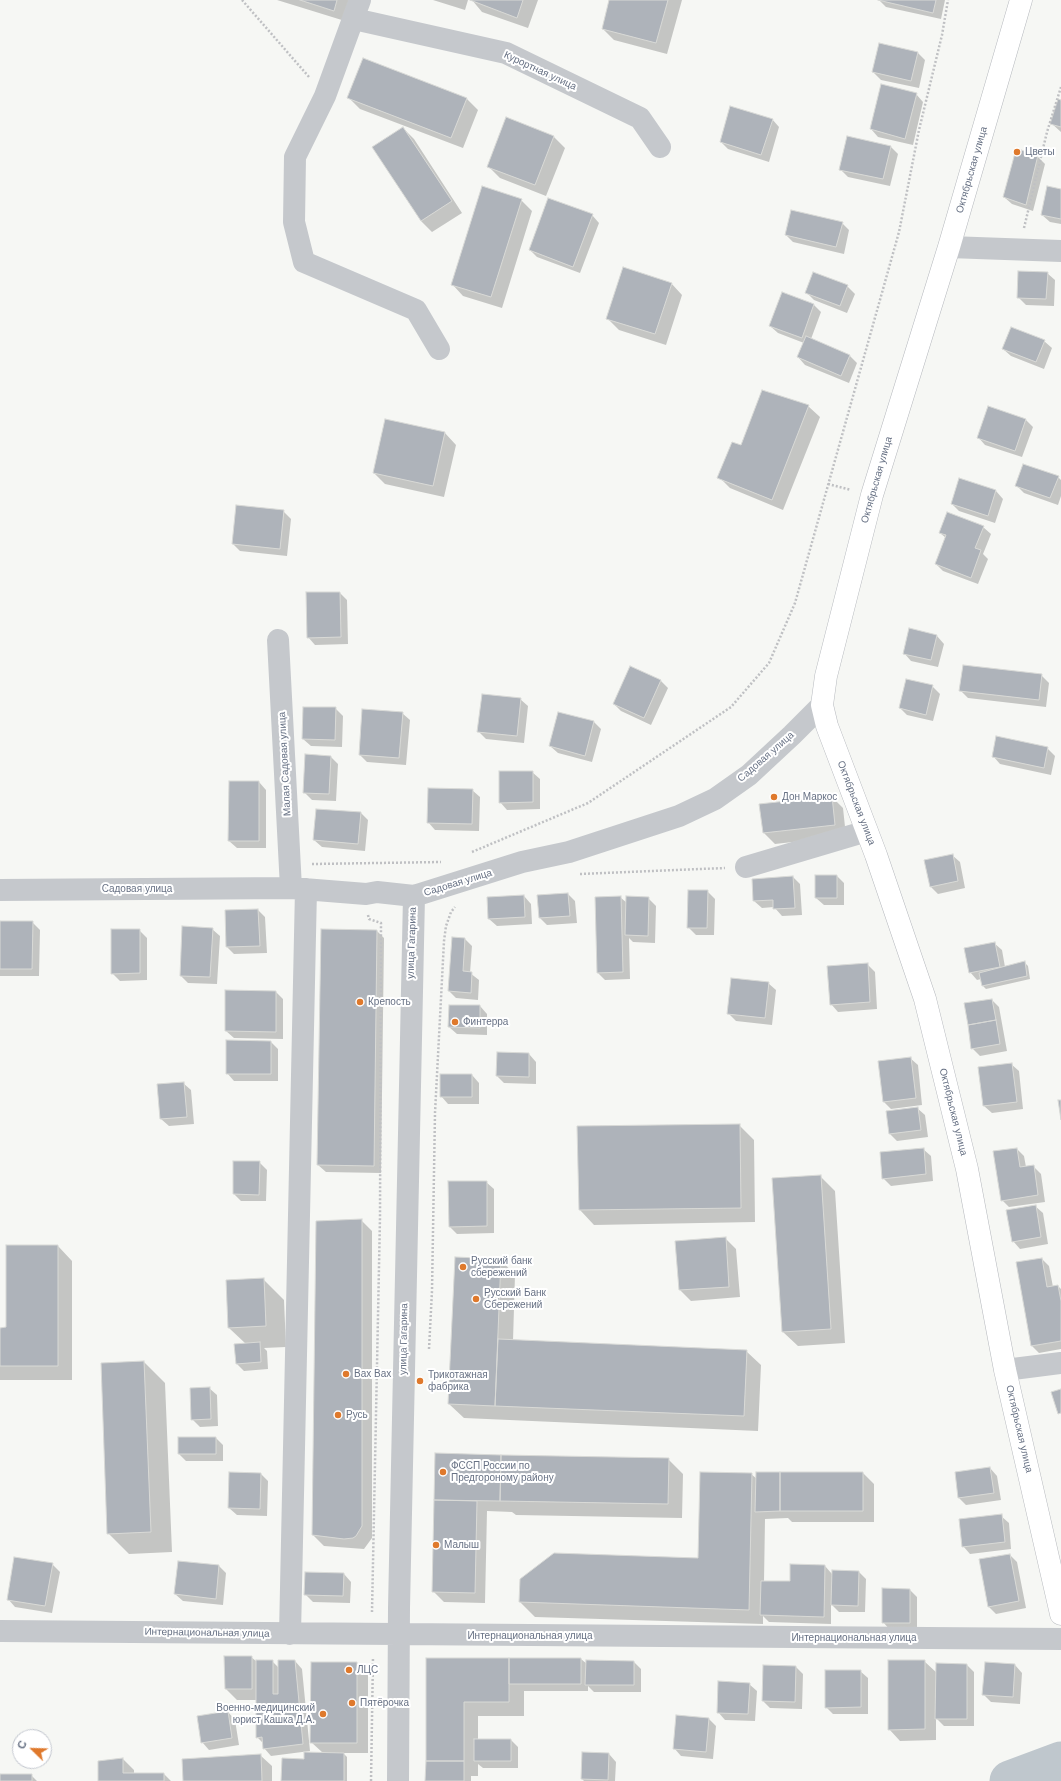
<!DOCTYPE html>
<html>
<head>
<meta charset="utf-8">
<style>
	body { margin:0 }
	#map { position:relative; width:1061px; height:1781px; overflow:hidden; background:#f6f7f4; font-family:Helvetica,sans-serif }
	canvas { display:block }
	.north { position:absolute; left:12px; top:1729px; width:40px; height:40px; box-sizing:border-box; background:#fff; border:1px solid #c2c6ce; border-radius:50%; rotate:293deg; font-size:11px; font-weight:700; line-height:16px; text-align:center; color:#677184 }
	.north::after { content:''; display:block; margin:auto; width:14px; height:18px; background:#df792c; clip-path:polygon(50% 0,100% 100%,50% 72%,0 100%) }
</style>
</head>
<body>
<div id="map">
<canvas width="1061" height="1781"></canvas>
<div class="north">С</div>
</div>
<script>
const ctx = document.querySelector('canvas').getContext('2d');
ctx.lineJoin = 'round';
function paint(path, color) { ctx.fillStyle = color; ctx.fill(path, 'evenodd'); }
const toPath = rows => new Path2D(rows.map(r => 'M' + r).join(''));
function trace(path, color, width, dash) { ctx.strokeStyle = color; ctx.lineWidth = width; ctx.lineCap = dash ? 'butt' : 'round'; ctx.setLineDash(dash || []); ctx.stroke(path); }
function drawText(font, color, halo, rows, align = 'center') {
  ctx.font = font + ' Helvetica,sans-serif'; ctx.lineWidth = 4; ctx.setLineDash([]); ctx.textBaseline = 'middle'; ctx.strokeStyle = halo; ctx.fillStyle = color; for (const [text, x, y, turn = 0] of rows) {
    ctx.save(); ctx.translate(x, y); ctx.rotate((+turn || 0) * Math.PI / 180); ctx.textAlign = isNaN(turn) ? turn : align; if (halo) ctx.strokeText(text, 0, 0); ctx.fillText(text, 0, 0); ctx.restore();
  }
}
paint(toPath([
	[277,0,351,0,345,21],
	[433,0,468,0,465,10],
	[472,0,538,0,528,28,482,12],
	[610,0,682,0,667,54,614,40,603,29],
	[879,0,945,0,941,19,886,7],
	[918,53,925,60,919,88,881,80,873,72],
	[916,94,923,102,913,145,878,137,871,129],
	[349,98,467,99,478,110,463,148,360,109],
	[1061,101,1061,132,1051,123],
	[772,119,779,127,769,162,728,149,721,142],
	[403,128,414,139,462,213,432,232,421,221,373,148],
	[554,137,565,148,546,196,500,178,489,167],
	[890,146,898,154,890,186,848,177,840,169],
	[1037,156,1045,164,1033,211,1012,204,1004,197],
	[1061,190,1061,224,1050,222,1042,215],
	[521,200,532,211,502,308,463,296,452,284],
	[592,215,599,223,580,273,537,257,530,250],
	[842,223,849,230,844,254,793,242,786,235],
	[1047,273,1055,280,1054,306,1026,305,1018,297],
	[671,283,682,295,666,345,619,330,608,319],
	[847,286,855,294,847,313,814,300,806,292],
	[783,293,814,305,821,312,811,339,850,356,857,363,849,383,805,365,798,357,804,343,778,333,770,326],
	[1044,341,1052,348,1044,369,1011,356,1003,349],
	[808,406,820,417,783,510,730,488,719,477,742,446],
	[1026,420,1033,427,1022,457,985,445,978,437],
	[386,421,445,433,456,445,444,497,385,484,374,473],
	[1058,477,1061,480,1061,496,1058,505,1024,493,1016,485],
	[960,480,996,491,1003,499,995,523,959,511,952,504],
	[283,511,291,519,287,556,240,551,233,544],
	[983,527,991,534,983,554,988,559,978,584,943,571,936,564,946,538,940,533],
	[340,593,347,600,348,644,315,645,308,637],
	[910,630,937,636,944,644,938,667,911,661,904,653],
	[631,667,661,681,668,688,651,725,621,711,614,704],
	[1041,675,1049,683,1046,707,968,698,961,691],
	[932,686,940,694,933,721,907,715,900,708],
	[520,699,528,706,524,743,486,739,478,731],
	[335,708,343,716,342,747,311,746,303,739],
	[402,713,410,720,406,765,367,762,360,755],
	[559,713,594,722,601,729,592,762,558,753,550,746],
	[1047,748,1055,756,1051,775,1000,764,993,756],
	[331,757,338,764,336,801,312,800,304,792],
	[532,772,540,779,540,809,507,810,500,802],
	[259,782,266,790,266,848,237,848,229,841],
	[472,790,480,797,479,831,435,830,428,822],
	[832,797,843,808,846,836,775,844,764,833,760,805],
	[361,813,368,820,365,851,322,847,314,840],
	[952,855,960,862,965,888,938,894,931,887,925,861],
	[837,876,844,883,844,905,824,905,816,898],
	[793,877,800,884,802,915,782,916,774,907,762,908,754,901],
	[707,891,715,899,714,935,696,935,688,927],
	[568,894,575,901,577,923,547,925,540,918],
	[524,896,531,904,532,924,497,926,489,919],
	[620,897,627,903,648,898,656,906,655,943,633,942,629,938,630,979,605,980,598,973],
	[258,910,265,917,267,953,234,954,227,947],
	[0,922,32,922,40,930,39,976,0,976],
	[212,929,220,936,217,984,188,983,181,976],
	[139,930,147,938,147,980,120,981,112,973],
	[377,931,384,938,381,1173,326,1172,318,1165],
	[465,939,472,946,470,973,479,980,478,1000,456,998,449,991],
	[994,943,1002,950,1005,967,1024,962,1028,966,1030,979,986,989,983,986,981,979,977,980,970,972],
	[867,964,875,972,877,1009,838,1012,831,1004],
	[768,983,776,990,772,1025,736,1021,728,1013],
	[276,992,283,999,283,1039,234,1038,226,1031],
	[992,1000,999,1007,1007,1051,980,1056,972,1048],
	[480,1006,487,1014,487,1035,457,1034,449,1027],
	[227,1041,271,1042,278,1049,278,1081,234,1081,227,1073],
	[498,1053,529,1054,536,1062,536,1084,504,1083,497,1076],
	[910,1058,918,1065,922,1105,891,1109,884,1102],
	[1011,1064,1019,1071,1023,1109,992,1113,984,1106],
	[472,1075,479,1083,479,1104,448,1104,441,1096],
	[183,1083,191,1090,194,1124,169,1126,161,1119],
	[917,1108,925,1115,928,1137,897,1141,890,1134,887,1112],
	[739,1125,754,1140,755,1222,594,1225,580,1210,578,1127],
	[923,1149,931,1156,933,1181,891,1186,883,1178],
	[1017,1149,1024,1156,1026,1167,1033,1166,1041,1174,1045,1202,1009,1207,1002,1200],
	[259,1162,267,1170,266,1201,241,1201,234,1194],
	[820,1176,835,1191,845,1343,798,1346,783,1332],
	[486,1182,494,1189,494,1233,457,1234,450,1227],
	[1035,1206,1043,1213,1048,1244,1020,1249,1013,1241],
	[361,1220,372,1231,372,1538,364,1549,324,1546,313,1535],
	[725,1238,736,1249,740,1297,691,1301,680,1290],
	[58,1246,72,1261,72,1380,0,1380,0,1329,7,1328],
	[1042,1259,1049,1266,1053,1287,1058,1286,1061,1289,1061,1349,1039,1353,1032,1346],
	[501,1260,515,1275,513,1341,746,1351,761,1365,758,1431,464,1418,449,1404],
	[263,1279,284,1300,286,1347,264,1348,267,1351,268,1369,244,1371,237,1364,246,1344,229,1328],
	[144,1362,165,1383,172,1552,129,1554,108,1533],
	[209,1388,217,1395,218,1426,200,1427,192,1419],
	[216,1438,223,1445,223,1461,186,1461,179,1454],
	[435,1454,668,1459,683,1474,682,1518,516,1515,512,1512,487,1511,485,1603,444,1602,433,1591],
	[990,1468,997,1476,1001,1500,966,1505,959,1498],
	[863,1473,874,1484,874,1522,792,1522,788,1518,765,1519,764,1582,791,1582,825,1566,832,1574,859,1572,866,1579,865,1612,839,1612,831,1604,831,1624,769,1622,763,1616,763,1624,535,1617,520,1602,699,1559,751,1474,757,1479],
	[261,1474,268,1481,267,1516,237,1515,229,1508],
	[1001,1516,1009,1523,1011,1549,970,1554,963,1546],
	[1010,1555,1017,1562,1026,1608,996,1614,988,1606],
	[52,1564,60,1572,52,1613,15,1607,8,1599],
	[219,1566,226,1573,223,1605,183,1601,175,1594],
	[306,1573,344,1574,351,1582,350,1603,313,1602,305,1594],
	[910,1590,917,1597,917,1630,890,1630,883,1622],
	[251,1657,256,1661,272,1661,279,1668,295,1661,302,1669,310,1751,271,1756,264,1748,264,1744,257,1737,257,1700,237,1700,226,1689],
	[427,1659,581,1659,587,1664,634,1662,641,1669,641,1692,594,1692,588,1686,588,1691,524,1691,524,1716,478,1716,478,1740,511,1740,518,1747,518,1768,483,1768,478,1764,478,1776,471,1776,471,1781,426,1781],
	[924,1661,937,1673,937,1664,967,1665,974,1672,974,1726,944,1726,936,1718,936,1740,900,1741,889,1729],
	[357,1663,368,1674,368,1753,343,1753,347,1757,347,1781,282,1781,305,1760,323,1753,311,1742],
	[1015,1665,1022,1673,1020,1704,991,1702,983,1694],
	[796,1667,803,1674,802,1709,770,1708,763,1701],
	[860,1671,868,1678,868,1714,833,1714,826,1707],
	[749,1684,757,1691,755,1721,725,1720,718,1712],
	[228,1712,235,1720,239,1745,209,1750,202,1742],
	[709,1719,716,1726,713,1759,681,1756,674,1748],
	[609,1754,616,1762,615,1781,584,1781,582,1779],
	[260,1755,272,1766,272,1781,184,1781],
	[123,1759,134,1770,134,1774,164,1774,171,1781,99,1781],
	[0,1775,31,1775,37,1781,0,1781]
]), '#0003');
trace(toPath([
	[1010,1781,1061,1762]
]), '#bfc7cd', 41);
const building = toPath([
	[300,0,337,0,334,11,300,0],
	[470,0,523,0,517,18,470,0],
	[609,0,668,0,656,43,602,29,609,0],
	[878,0,936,0,933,13,878,0],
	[879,43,918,52,911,81,872,72,879,43],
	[363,58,467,98,451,138,347,98,363,58],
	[881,84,917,93,905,139,870,129,881,84],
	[1058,99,1061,100,1061,127,1050,124,1058,99],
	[730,106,773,119,761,155,720,142,730,106],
	[506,117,554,136,535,185,487,167,506,117],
	[403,127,452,201,421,221,372,147,403,127],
	[847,136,891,146,883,179,839,170,847,136],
	[1021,150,1038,155,1026,205,1003,197,1015,153,1021,150],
	[482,186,522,199,491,297,451,285,482,186],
	[1047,186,1061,189,1061,219,1041,215,1047,186],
	[548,198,593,214,573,267,529,250,548,198],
	[791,210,843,222,836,247,785,235,791,210],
	[623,267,672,283,655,334,606,319,623,267],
	[1018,271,1048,272,1046,299,1017,298,1018,271],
	[813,272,848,285,840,306,805,293,813,272],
	[782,292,814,304,802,338,769,326,782,292],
	[1011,327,1045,340,1036,362,1002,349,1011,327],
	[806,336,850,355,841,376,797,357,806,336],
	[762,390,809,405,772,500,717,478,732,442,741,445,762,390],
	[988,406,1026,419,1015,451,977,438,988,406],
	[385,419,445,432,433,486,373,473,385,419],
	[1023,464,1059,476,1050,498,1015,486,1023,464],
	[959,478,996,490,988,516,951,504,959,478],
	[236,505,284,510,280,549,232,544,236,505],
	[947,512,984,526,975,548,981,550,971,578,935,564,946,535,939,533,947,512],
	[306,592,340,592,341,637,307,638,306,592],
	[909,628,937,635,931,660,903,654,909,628],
	[963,665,1042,674,1039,700,959,691,963,665],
	[630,666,661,680,644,718,613,704,630,666],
	[906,679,933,685,926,715,899,708,906,679],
	[482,694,521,698,517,736,477,732,482,694],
	[303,707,336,707,335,740,302,739,303,707],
	[362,709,403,712,399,758,359,755,362,709],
	[558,712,594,721,585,756,549,746,558,712],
	[996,736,1048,747,1044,768,992,757,996,736],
	[305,754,331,756,329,794,303,793,305,754],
	[499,771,533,771,533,802,499,803,499,771],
	[229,781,259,781,259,841,228,841,229,781],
	[428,788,473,789,472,824,427,823,428,788],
	[832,796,835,825,763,833,759,804,832,796],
	[316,809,361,812,358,844,313,840,316,809],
	[953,854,958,881,930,887,924,860,953,854],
	[815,875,837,875,837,898,815,898,815,875],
	[793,876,795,908,773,909,773,900,753,901,752,879,793,876],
	[688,890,708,890,707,928,687,928,688,890],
	[568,893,570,916,539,918,537,895,568,893],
	[524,895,525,917,488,919,487,897,524,895],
	[621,896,623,972,597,973,595,897,621,896],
	[626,896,649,897,648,936,625,935,626,896],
	[258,909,260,946,226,947,225,910,258,909],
	[0,921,33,921,32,969,0,969,0,921],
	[182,926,213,928,210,977,180,976,182,926],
	[111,929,140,929,140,973,111,974,111,929],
	[321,929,377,930,374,1166,317,1165,321,929],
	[452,937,465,938,463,971,472,972,471,993,448,991,452,937],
	[995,942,1000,967,969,973,964,948,995,942],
	[1025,961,1027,976,982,986,979,973,1025,961],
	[868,963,870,1002,830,1005,827,966,868,963],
	[731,978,769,982,765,1018,727,1014,731,978],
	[225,990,276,991,276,1032,225,1031,225,990],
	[992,999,996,1020,968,1025,964,1003,992,999],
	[449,1005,480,1005,480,1028,448,1027,449,1005],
	[996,1020,1000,1044,971,1049,968,1025,996,1020],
	[226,1040,271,1041,271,1074,226,1074,226,1040],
	[497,1052,529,1053,529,1077,496,1076,497,1052],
	[911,1057,916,1098,883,1102,878,1061,911,1057],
	[1012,1063,1017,1102,983,1106,978,1067,1012,1063],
	[440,1074,472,1074,472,1097,440,1097,440,1074],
	[184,1082,187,1117,160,1119,157,1084,184,1082],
	[1058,1100,1061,1100,1061,1120,1058,1100],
	[918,1107,921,1130,889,1134,886,1111,918,1107],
	[740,1124,741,1208,579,1210,577,1126,740,1124],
	[924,1148,926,1174,882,1179,880,1152,924,1148],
	[1017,1148,1020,1167,1034,1165,1038,1195,1001,1201,993,1151,1017,1148],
	[233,1161,260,1161,259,1195,233,1194,233,1161],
	[821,1175,831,1329,782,1332,772,1178,821,1175],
	[448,1181,487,1181,487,1226,449,1227,448,1181],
	[1036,1205,1041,1237,1012,1242,1006,1210,1036,1205],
	[362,1219,362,1526,356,1536,353,1538,344,1539,312,1535,316,1221,362,1219],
	[726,1237,729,1287,679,1290,675,1241,726,1237],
	[6,1245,58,1245,58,1366,0,1366,0,1328,6,1327,6,1245],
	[455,1257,501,1259,495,1406,448,1404,455,1257],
	[1042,1258,1047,1287,1058,1285,1061,1301,1061,1341,1031,1346,1016,1262,1042,1258],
	[264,1278,266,1326,228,1328,226,1280,264,1278],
	[498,1339,747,1350,744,1416,495,1406,498,1339],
	[260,1342,261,1362,236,1364,234,1344,260,1342],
	[144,1361,151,1532,107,1534,101,1363,144,1361],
	[210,1387,211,1419,191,1420,190,1388,210,1387],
	[1061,1389,1061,1413,1058,1414,1051,1392,1061,1389],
	[178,1437,216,1437,216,1454,178,1454,178,1437],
	[435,1453,501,1455,500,1501,434,1500,435,1453],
	[501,1455,669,1458,668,1504,500,1501,501,1455],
	[990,1467,994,1493,958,1498,955,1472,990,1467],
	[229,1472,261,1473,260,1509,228,1508,229,1472],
	[700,1472,752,1473,749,1610,519,1602,520,1579,554,1553,698,1558,700,1472],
	[756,1472,780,1472,780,1511,755,1512,756,1472],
	[780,1472,863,1472,863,1511,780,1511,780,1472],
	[434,1500,477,1501,475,1593,432,1592,434,1500],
	[1002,1514,1005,1542,962,1547,959,1519,1002,1514],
	[1010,1554,1019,1601,988,1607,979,1559,1010,1554],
	[14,1557,53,1563,45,1606,7,1600,14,1557],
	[178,1561,219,1565,216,1599,174,1594,178,1561],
	[790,1564,825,1565,824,1617,760,1615,761,1581,790,1581,790,1564],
	[832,1570,859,1571,858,1606,831,1605,832,1570],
	[305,1572,344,1573,343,1596,304,1595,305,1572],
	[882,1588,910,1589,910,1623,882,1623,882,1588],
	[224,1656,252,1656,252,1689,225,1689,224,1656],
	[426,1658,509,1658,509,1702,464,1702,464,1761,426,1761,426,1658],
	[509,1658,581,1658,581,1684,509,1684,509,1658],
	[256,1660,273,1660,273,1694,278,1694,278,1660,295,1660,303,1744,263,1749,262,1737,256,1738,256,1660],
	[586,1660,634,1661,634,1685,585,1685,586,1660],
	[888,1660,925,1660,925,1729,888,1730,888,1660],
	[311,1662,357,1662,357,1743,310,1743,311,1662],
	[985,1662,1015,1664,1013,1697,982,1695,985,1662],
	[936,1663,967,1664,967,1719,935,1719,936,1663],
	[763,1665,796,1666,795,1702,762,1701,763,1665],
	[825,1670,861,1670,861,1707,825,1708,825,1670],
	[718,1681,750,1683,748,1714,717,1713,718,1681],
	[228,1711,232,1738,201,1743,197,1716,228,1711],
	[676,1715,709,1718,706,1752,673,1749,676,1715],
	[474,1739,511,1739,511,1761,474,1761,474,1739],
	[304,1752,344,1753,344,1781,281,1781,282,1758,304,1759,304,1752],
	[582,1752,609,1753,608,1780,581,1779,582,1752],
	[261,1754,262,1781,183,1781,182,1759,261,1754],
	[123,1758,123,1773,164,1773,164,1781,98,1781,98,1761,123,1758],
	[426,1761,464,1761,464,1781,425,1781,426,1761],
	[0,1774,32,1774,32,1781,0,1781,0,1774]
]);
paint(building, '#aeb3ba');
trace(building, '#d8d9d6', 1);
const major = toPath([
	[1021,0,949,247,872,495,826,676,822,705,827,726,876,855,925,999,967,1169,1005,1370,1061,1614]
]);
trace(major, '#b6b9be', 23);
trace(toPath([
	[242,0,309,77],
	[1024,228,1047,132,1061,87],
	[828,484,851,490],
	[472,852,588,803,731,707,769,663,795,603,899,232,919,130,942,35,948,0],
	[312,864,441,862],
	[580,874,725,868],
	[368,915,369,919,381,923,380,1217,372,1612],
	[429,1349,432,1291,435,1113,444,941,446,926,451,912,455,907],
	[371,1781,373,1657]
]), '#bfc0c3', 2.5, [2, 2]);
trace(toPath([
	[360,0,325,96,295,157,294,222,304,262,416,310,439,349],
	[354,19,506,53,640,118,660,147],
	[949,247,1061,251],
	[278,640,291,888],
	[746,867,867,831],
	[0,890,291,888,366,894,377,892,414,896,522,862,569,852,679,816,715,799,749,775,792,735,822,705],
	[1005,1370,1061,1363],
	[0,1631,1061,1639],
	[290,1634,306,889],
	[398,1781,399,1608,414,896]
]), '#c5c8cc', 22);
trace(major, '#fff', 22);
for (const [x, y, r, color] of [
	[1017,152,4,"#df792c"],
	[774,797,4,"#df792c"],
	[360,1002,4,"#df792c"],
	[455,1022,4,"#df792c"],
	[463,1267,4,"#df792c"],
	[476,1299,4,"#df792c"],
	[346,1374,4,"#df792c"],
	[420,1381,4,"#df792c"],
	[338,1415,4,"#df792c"],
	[443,1472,4,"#df792c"],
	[436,1545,4,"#df792c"],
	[349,1670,4,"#df792c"],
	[352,1703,4,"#df792c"],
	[323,1714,4,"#df792c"]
]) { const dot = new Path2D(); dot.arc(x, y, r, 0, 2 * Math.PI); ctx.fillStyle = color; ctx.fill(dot); trace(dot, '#fff', 1.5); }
drawText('10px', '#677184', '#fff', [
	["Курортная улица",540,71,25],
	["Октябрьская улица",972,170,-74],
	["Октябрьская улица",877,480,-74],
	["Садовая улица",766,757,-41],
	["Малая Садовая улица",285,764,-93],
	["Октябрьская улица",856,803,69],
	["Садовая улица",458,883,-17],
	["Садовая улица",137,889],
	["улица Гагарина",412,943,-88],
	["Октябрьская улица",953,1112,76],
	["улица Гагарина",404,1339,-89],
	["Октябрьская улица",1019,1429,77],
	["Интернациональная улица",207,1633,1],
	["Интернациональная улица",530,1636],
	["Интернациональная улица",854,1638]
]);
drawText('10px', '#677184', '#fff', [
	["Цветы",1025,152],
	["Дон Маркос",782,797],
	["Крепость",368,1002],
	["Финтерра",463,1022],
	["Русский банк",471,1261],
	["сбережений",471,1273],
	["Русский Банк",484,1293],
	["Сбережений",484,1305],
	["Вах Вах",354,1374],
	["Трикотажная",428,1375],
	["фабрика",428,1387],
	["Русь",346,1415],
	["ФССП России по",451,1466],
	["Предгороному району",451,1478],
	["Малыш",444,1545],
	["ЛЦС",357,1670],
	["Пятёрочка",360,1703],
	["Военно-медицинский",315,1708,"right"],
	["юрист Кашка Д.А.",315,1720,"right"]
], 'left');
</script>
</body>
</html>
